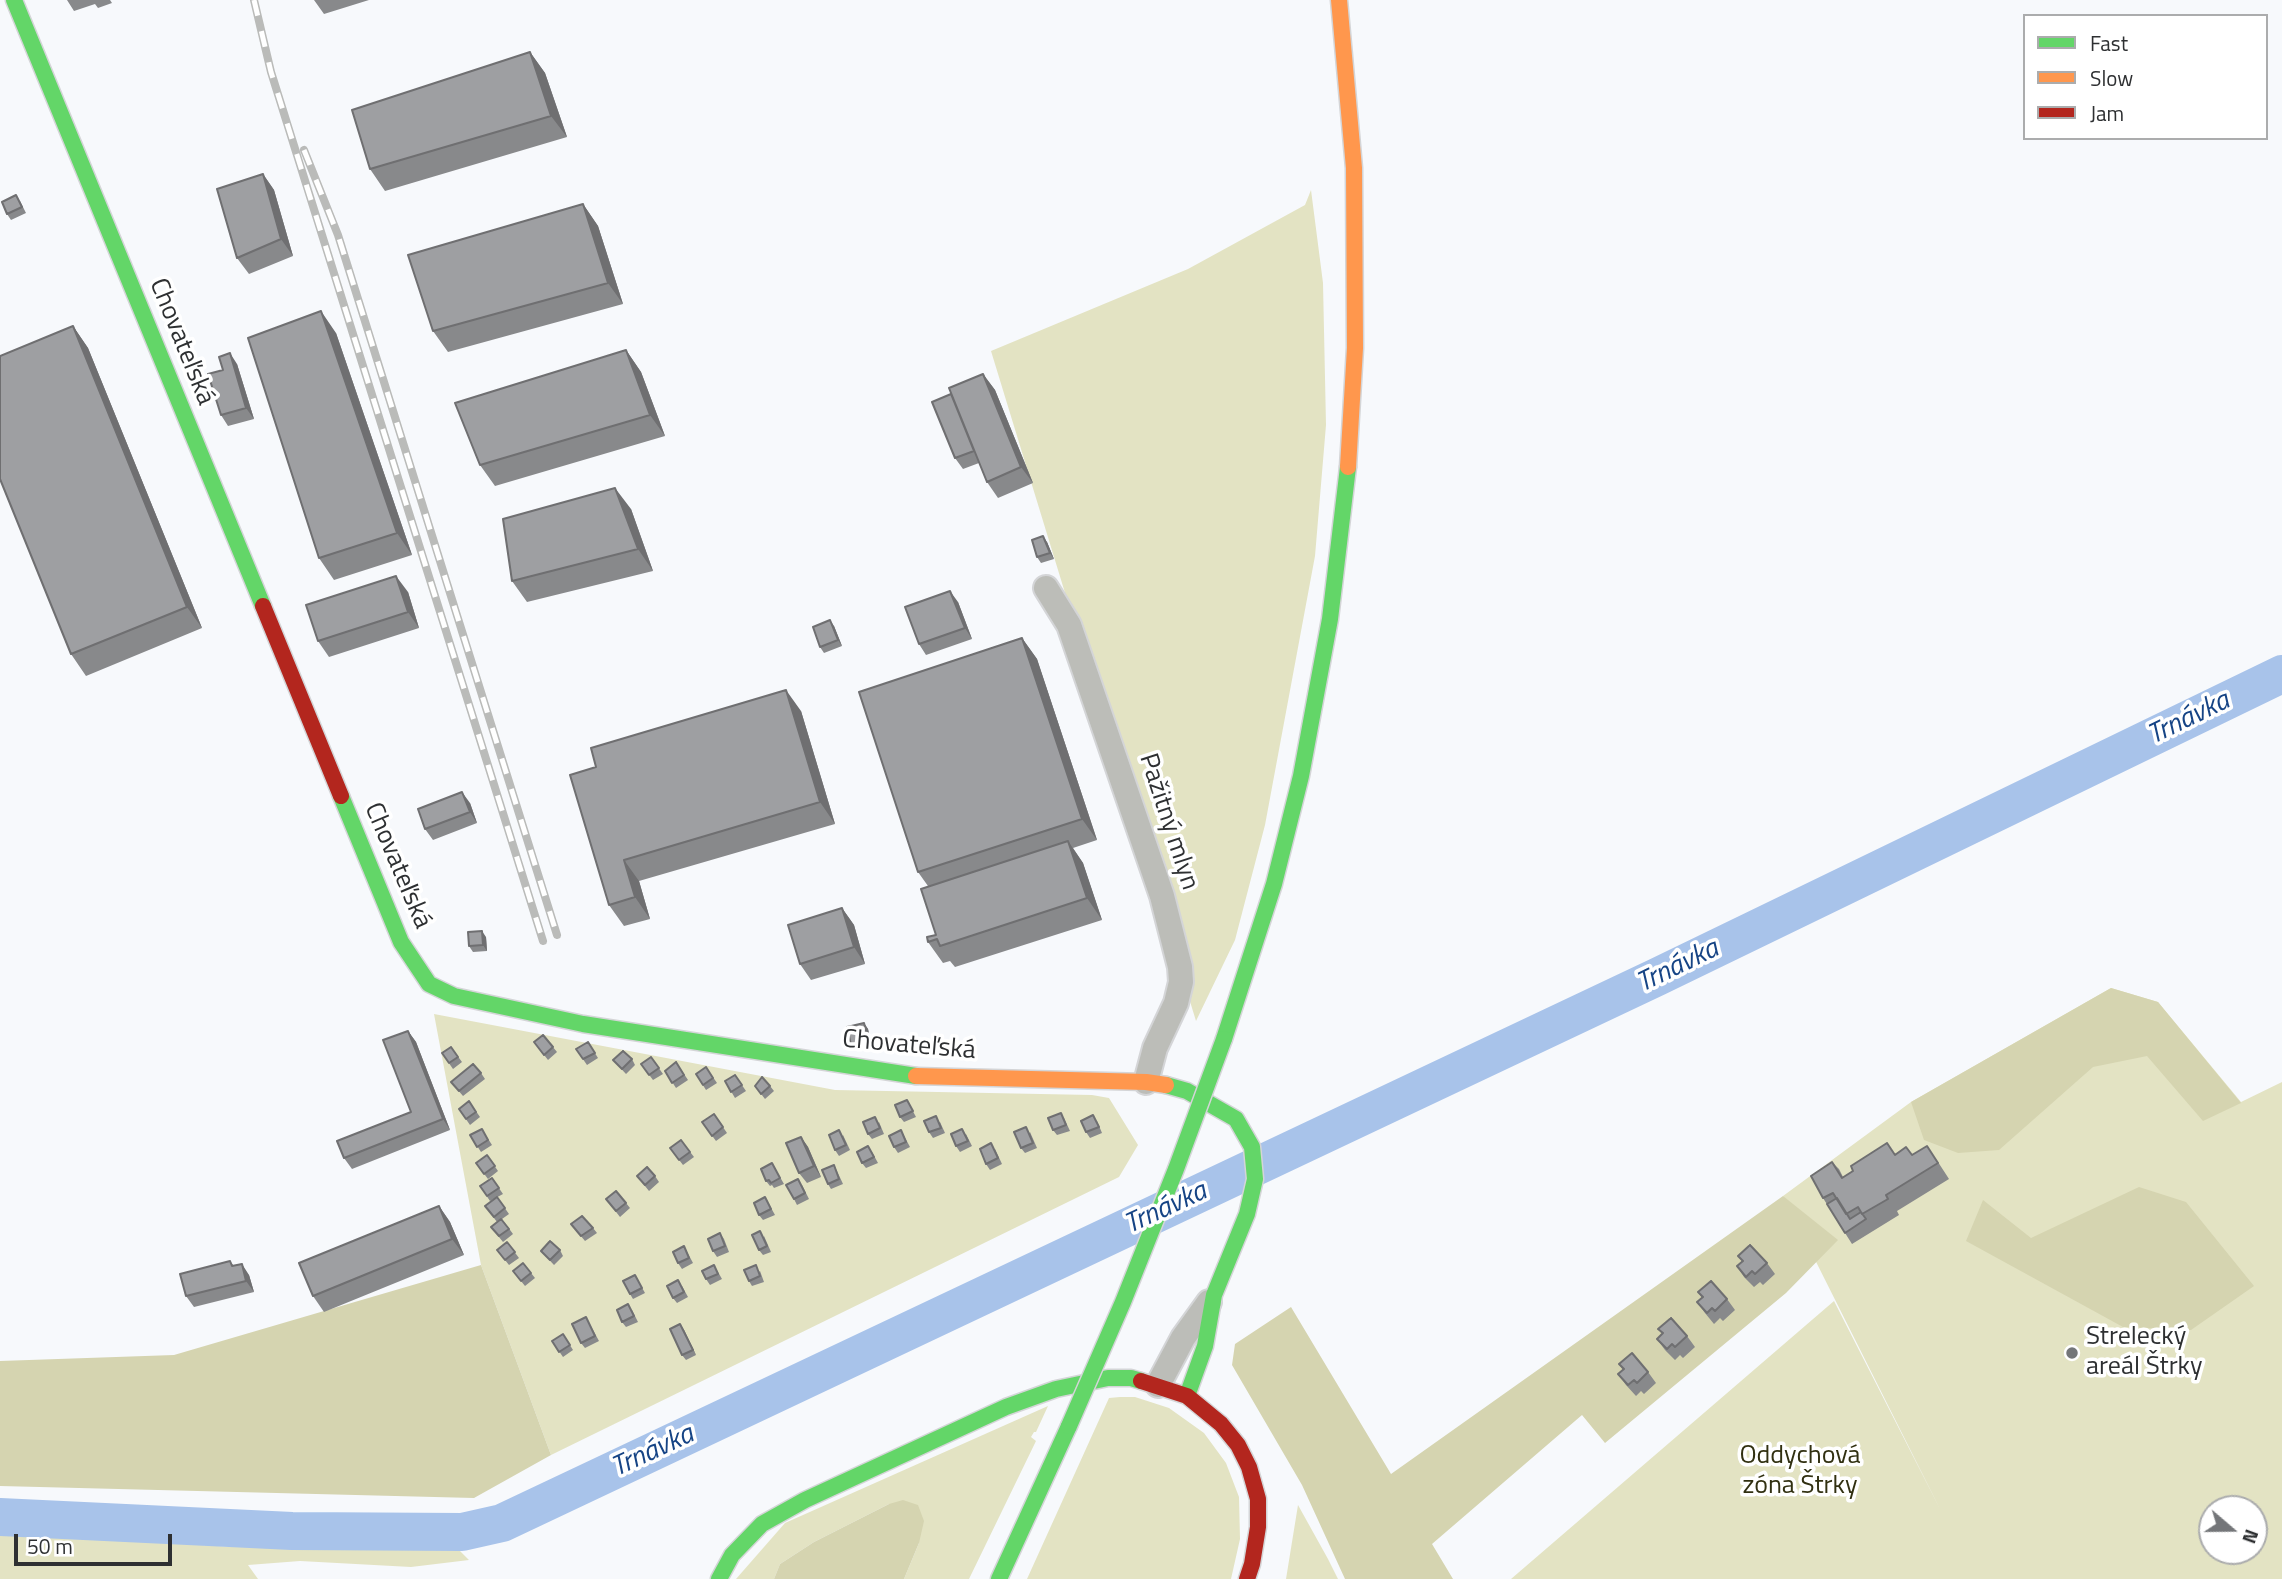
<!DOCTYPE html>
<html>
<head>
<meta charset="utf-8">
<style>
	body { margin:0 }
	#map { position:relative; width:2282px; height:1579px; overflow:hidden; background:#f7f9fc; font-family:"Titillium Web",sans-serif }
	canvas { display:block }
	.legend { position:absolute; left:2023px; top:14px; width:245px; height:126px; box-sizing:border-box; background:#fff; border:2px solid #abacad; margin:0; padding:9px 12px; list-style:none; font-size:21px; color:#2e3032 }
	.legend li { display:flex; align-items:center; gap:14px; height:35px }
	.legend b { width:35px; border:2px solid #abacad }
	.north { position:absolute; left:2198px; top:1495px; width:70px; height:70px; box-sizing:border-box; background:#fff; border:2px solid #abacad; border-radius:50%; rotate:110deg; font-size:19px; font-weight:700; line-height:28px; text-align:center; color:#2e3032 }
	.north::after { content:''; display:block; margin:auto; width:24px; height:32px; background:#747679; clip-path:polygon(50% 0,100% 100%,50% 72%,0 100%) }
	.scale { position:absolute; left:14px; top:1534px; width:158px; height:32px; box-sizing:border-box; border:4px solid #2e3032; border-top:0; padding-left:9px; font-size:21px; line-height:24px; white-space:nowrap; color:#2e3032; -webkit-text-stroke:5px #fff; paint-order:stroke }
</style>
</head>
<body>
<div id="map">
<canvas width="2282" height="1579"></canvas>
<ul class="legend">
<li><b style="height:9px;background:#63d668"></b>Fast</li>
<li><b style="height:9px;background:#ff974d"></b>Slow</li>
<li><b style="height:9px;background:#b3261e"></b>Jam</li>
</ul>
<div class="north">N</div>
<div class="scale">50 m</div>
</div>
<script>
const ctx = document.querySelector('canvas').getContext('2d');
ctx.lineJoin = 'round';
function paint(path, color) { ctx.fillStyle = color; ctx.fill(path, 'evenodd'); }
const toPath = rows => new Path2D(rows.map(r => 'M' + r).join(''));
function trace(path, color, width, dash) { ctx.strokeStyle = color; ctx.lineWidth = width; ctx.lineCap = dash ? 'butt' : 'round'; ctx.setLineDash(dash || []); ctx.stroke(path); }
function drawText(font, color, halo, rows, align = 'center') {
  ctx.font = font + ' "Titillium Web",sans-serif'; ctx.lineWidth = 7; ctx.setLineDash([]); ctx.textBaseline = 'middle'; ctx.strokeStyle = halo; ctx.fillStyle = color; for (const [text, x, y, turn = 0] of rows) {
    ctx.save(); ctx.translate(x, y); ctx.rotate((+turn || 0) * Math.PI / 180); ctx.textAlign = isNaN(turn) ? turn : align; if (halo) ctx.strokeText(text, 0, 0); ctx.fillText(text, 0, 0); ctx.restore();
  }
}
paint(toPath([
	[1311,190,1323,283,1326,425,1315,556,1265,825,1235,940,1196,1021,991,351,1188,269,1305,205],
	[2111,988,2158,1002,2241,1102,2282,1082,2282,1579,1511,1579,1834,1301,1941,1511,1783,1196,1911,1102],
	[2212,1509,2254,1509,2254,1551,2212,1551],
	[434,1014,835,1090,1092,1095,1109,1098,1138,1145,1119,1177,551,1455,481,1265],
	[1120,1397,1135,1397,1169,1408,1204,1433,1226,1463,1239,1497,1240,1539,1231,1579,1027,1579,1109,1398],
	[1048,1406,1036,1432,1034,1432,1031,1437,1036,1441,969,1579,904,1579,919,1543,889,1504,814,1542,780,1564,774,1579,736,1579,785,1523],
	[1298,1505,1328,1559,1338,1579,1286,1579],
	[0,1533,234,1547,455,1546,469,1560,411,1567,300,1561,248,1565,258,1579,0,1579]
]), '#e3e3c3');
paint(toPath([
	[2111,988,2158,1002,2241,1103,2203,1121,2147,1056,2093,1067,1999,1150,1958,1153,1924,1140,1911,1102],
	[2139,1187,2186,1202,2254,1286,2191,1330,2123,1327,1966,1241,1983,1200,2031,1238],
	[1783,1196,1838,1240,1786,1293,1605,1443,1582,1415,1432,1544,1453,1579,1345,1579,1302,1485,1232,1365,1235,1344,1291,1307,1391,1474],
	[481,1265,551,1455,474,1498,0,1486,0,1361,174,1355],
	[903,1500,918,1505,924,1521,919,1543,904,1579,774,1579,780,1564,814,1542,889,1504]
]), '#d5d4b0');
trace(toPath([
	[0,1517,292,1531,462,1532,502,1523,1657,977,2282,674]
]), '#a8c3ea', 38);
const street = toPath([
	[1046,588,1069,625,1162,896,1180,967,1181,982,1176,1003,1155,1048,1146,1082],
	[1158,1385,1183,1338,1209,1302]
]);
const fast = toPath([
	[14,0,263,606],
	[341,796,401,942,429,984,454,996,583,1024,916,1076],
	[1224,1039,1274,884,1301,776,1330,619,1348,467],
	[1166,1085,1187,1091,1236,1119,1252,1147,1255,1179,1247,1214,1214,1295,1205,1346,1187,1396],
	[719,1579,732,1555,762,1524,805,1500,1006,1407,1056,1389,1108,1378,1131,1378,1141,1381],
	[999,1579,1069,1426]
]);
const slow = toPath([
	[1339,0,1354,168,1355,348,1348,467],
	[916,1076,1146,1082,1166,1085]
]);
const jam = toPath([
	[263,606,341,796],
	[1141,1381,1187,1396,1221,1424,1238,1445,1249,1467,1258,1499,1258,1527,1252,1564,1247,1579]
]);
trace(street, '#d4d5d7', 28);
trace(fast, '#d4d5d7', 19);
trace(slow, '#d4d5d7', 19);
trace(jam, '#d4d5d7', 19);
trace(street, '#bcbdb8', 24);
trace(fast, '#63d668', 16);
trace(slow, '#ff974d', 16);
trace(jam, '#b3261e', 16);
const rail = toPath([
	[254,0,271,72,543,941],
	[304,150,338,235,557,935]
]);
trace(rail, '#babbb9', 8);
trace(rail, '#fff', 5, [16]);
const fastBridge = toPath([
	[1069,1426,1123,1302,1176,1169,1224,1039]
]);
trace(fastBridge, '#d4d5d7', 19, []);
trace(fastBridge, '#63d668', 16);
paint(toPath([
	[67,0,110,0,112,3,98,8,95,4,74,11],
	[314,0,369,0,324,14],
	[530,52,545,73,567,137,385,191,370,169],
	[263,174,274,190,293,256,249,274,237,258],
	[20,201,26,213,11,220,7,214],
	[583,204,598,226,623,304,448,352,433,331],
	[73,326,88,348,202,628,86,676,71,654],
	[336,333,412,555,334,580,319,558],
	[626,350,641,372,665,436,495,486,480,465],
	[237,364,254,419,228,426,221,415,223,370],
	[983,374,995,390,1033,483,998,498,987,482,979,463,963,469,955,458,951,394],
	[631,509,653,571,527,602,512,581],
	[1047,542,1054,559,1041,563,1037,557],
	[408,592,419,628,329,657,318,641],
	[958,602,972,639,926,655,919,644],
	[834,626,842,646,824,653,820,647],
	[1022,638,1037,659,1097,840,1073,848,1083,863,1102,920,955,967,950,961,943,963,928,942,936,935,928,886,918,872],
	[801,711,835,824,639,881,650,919,624,926,609,905,570,775],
	[470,803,477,823,433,840,425,829],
	[842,908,854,925,865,964,811,980,800,964],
	[486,937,487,951,473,952,469,946],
	[864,1023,868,1029,872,1046,854,1050,851,1045],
	[408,1031,416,1042,450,1130,352,1169,344,1158,411,1112],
	[543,1035,557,1052,548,1060,534,1042],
	[588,1042,598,1058,587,1065,576,1049],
	[451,1047,462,1062,453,1069,442,1053],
	[651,1057,663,1074,653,1080,641,1064],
	[632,1059,635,1065,626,1074,613,1060],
	[676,1062,688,1080,676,1088,665,1071],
	[706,1067,717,1083,706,1090,696,1074],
	[481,1073,485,1079,463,1096,451,1082],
	[735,1075,746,1091,735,1098,725,1081],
	[755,1086,770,1086,774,1091,765,1099],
	[907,1100,916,1117,904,1122,900,1117],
	[469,1101,480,1117,470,1125,459,1109],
	[714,1114,727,1133,716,1141,702,1122],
	[1064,1118,1070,1131,1057,1135,1053,1130],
	[1097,1121,1102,1133,1090,1138,1086,1132],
	[879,1122,884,1134,872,1139,868,1134],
	[940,1122,945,1133,933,1138,929,1132],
	[901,1130,910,1147,898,1153,894,1147],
	[1030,1132,1037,1148,1025,1153,1021,1148],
	[485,1134,492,1145,481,1152,470,1135],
	[966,1134,972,1146,960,1152,956,1146],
	[843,1135,850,1150,839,1156,835,1150],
	[801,1137,808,1147,821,1177,807,1183,799,1173],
	[681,1140,694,1157,683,1165,670,1148],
	[1906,1147,1912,1155,1938,1162,1949,1179,1897,1211,1899,1215,1852,1244,1823,1198,1834,1164,1839,1169,1843,1177,1895,1154],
	[995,1149,1002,1164,990,1170,986,1164],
	[872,1152,878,1163,866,1168,862,1163],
	[487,1155,498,1171,488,1179,476,1163],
	[772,1163,784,1184,774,1188,772,1185,770,1186,766,1181],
	[834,1165,837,1171,843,1184,831,1189,828,1184],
	[637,1176,655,1176,659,1182,649,1191],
	[492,1178,503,1194,490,1201,480,1186],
	[802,1185,809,1199,797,1205,794,1199],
	[497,1197,509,1214,502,1219,513,1234,503,1242,491,1227,497,1222,485,1206],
	[765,1197,775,1215,763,1220,759,1215],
	[606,1199,626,1203,630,1208,620,1217],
	[439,1206,450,1222,464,1255,324,1312,313,1296],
	[571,1224,593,1228,597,1233,585,1241],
	[720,1233,724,1239,729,1252,717,1257,713,1251],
	[764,1236,771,1252,763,1255,759,1250],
	[507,1242,519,1258,509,1265,497,1250],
	[684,1246,693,1263,682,1269,678,1263],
	[560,1250,563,1256,554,1265,541,1251],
	[1738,1256,1767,1263,1775,1274,1763,1285,1760,1282,1754,1287,1744,1277,1737,1266,1742,1261],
	[230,1261,234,1266,249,1275,254,1292,194,1307,186,1296],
	[714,1265,722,1279,710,1285,706,1279],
	[513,1271,531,1273,535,1278,525,1286],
	[760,1271,764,1282,752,1286,749,1281],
	[635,1275,645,1293,633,1299,630,1294],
	[682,1286,688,1297,677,1303,673,1298],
	[1698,1292,1727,1299,1735,1310,1723,1321,1720,1318,1714,1324,1705,1313,1697,1302,1702,1298],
	[632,1310,638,1322,626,1327,622,1322],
	[586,1317,599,1341,585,1348,581,1343],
	[680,1324,684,1330,696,1355,686,1360,682,1355],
	[1658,1329,1687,1336,1695,1347,1683,1358,1680,1355,1675,1360,1665,1350,1657,1339,1662,1334],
	[563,1334,573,1350,563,1357,552,1341],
	[1619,1364,1648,1372,1656,1383,1644,1394,1641,1391,1636,1396,1626,1385,1618,1374,1623,1370]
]), '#88898b');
paint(toPath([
	[530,52,545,73,567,137,551,116],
	[263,174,274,190,293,256,281,239],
	[583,204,598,226,623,304,608,283],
	[321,311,336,333,412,555,397,533],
	[73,326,88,348,202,628,187,607],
	[626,350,641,372,665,436,650,415],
	[230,353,237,364,254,419,246,408],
	[983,374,995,390,1033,483,1021,467],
	[615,488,631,509,653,571,638,549],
	[1043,536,1047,542,1054,559,1050,553],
	[396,576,408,592,419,628,408,612],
	[950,591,958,602,972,639,965,628],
	[830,620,834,626,842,646,838,640],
	[1022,638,1037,659,1097,840,1082,819],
	[786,690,801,711,835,824,820,802],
	[462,792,470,803,477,823,470,812],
	[1068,841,1083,863,1102,920,1087,898],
	[624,860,639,881,650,919,635,897],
	[842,908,854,925,865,964,854,947],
	[482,931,486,937,487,951,483,945],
	[864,1023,868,1029,872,1046,868,1041],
	[408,1031,416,1042,450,1130,443,1119],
	[801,1137,808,1147,821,1177,814,1166],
	[439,1206,450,1222,464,1255,452,1239],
	[242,1264,249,1275,254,1292,246,1281],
	[680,1324,684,1330,696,1355,693,1350]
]), '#6f6f71');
const building = toPath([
	[530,52,551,116,370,169,352,110,530,52],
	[263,174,281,239,237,258,217,189,263,174],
	[16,195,22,207,7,214,2,202,16,195],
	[583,204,608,283,433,331,408,255,583,204],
	[321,311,397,533,319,558,248,338,321,311],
	[73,326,187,607,71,654,0,479,0,356,73,326],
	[626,350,650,415,480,465,455,403,626,350],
	[230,353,246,408,221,415,208,374,223,370,219,357,230,353],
	[983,374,1021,467,987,482,949,388,983,374],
	[951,394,974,451,955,458,932,402,951,394],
	[615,488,638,549,512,581,503,519,615,488],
	[1043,536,1050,553,1037,557,1032,540,1043,536],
	[396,576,408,612,318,641,306,605,396,576],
	[950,591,965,628,919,644,905,607,950,591],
	[830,620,838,640,820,647,813,627,830,620],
	[1022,638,1082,819,918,872,859,692,1022,638],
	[786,690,820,802,624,860,635,897,609,905,570,775,596,767,591,748,786,690],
	[462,792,470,812,425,829,418,809,462,792],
	[1068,841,1087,898,940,946,937,939,928,942,927,937,936,935,921,889,1068,841],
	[842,908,854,947,800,964,788,925,842,908],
	[482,931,483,945,469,946,468,932,482,931],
	[864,1023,868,1041,851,1045,847,1027,864,1023],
	[408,1031,443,1119,344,1158,337,1141,411,1112,383,1040,408,1031],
	[543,1035,553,1047,544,1055,534,1042,543,1035],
	[588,1042,595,1053,583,1059,576,1049,588,1042],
	[451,1047,458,1057,449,1063,442,1053,451,1047],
	[623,1051,632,1059,622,1069,613,1060,623,1051],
	[651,1057,659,1068,649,1075,641,1064,651,1057],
	[676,1062,684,1075,672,1083,665,1071,676,1062],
	[473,1064,481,1073,459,1091,451,1082,473,1064],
	[706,1067,713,1078,703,1085,696,1074,706,1067],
	[735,1075,742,1085,731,1092,725,1081,735,1075],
	[762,1077,770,1086,761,1094,755,1086,762,1077],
	[907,1100,913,1111,900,1117,895,1105,907,1100],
	[469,1101,476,1112,466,1119,459,1109,469,1101],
	[1061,1113,1066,1125,1053,1130,1048,1118,1061,1113],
	[714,1114,723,1127,712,1136,702,1122,714,1114],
	[1093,1115,1099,1127,1086,1132,1081,1121,1093,1115],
	[936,1116,941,1128,929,1132,924,1121,936,1116],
	[875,1117,880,1128,868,1134,863,1122,875,1117],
	[1026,1127,1033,1143,1021,1148,1014,1132,1026,1127],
	[482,1129,488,1140,477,1147,470,1135,482,1129],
	[962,1129,968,1141,956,1146,951,1134,962,1129],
	[839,1130,846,1145,835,1150,829,1135,839,1130],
	[901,1130,906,1142,894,1147,889,1136,901,1130],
	[801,1137,814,1166,799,1173,786,1143,801,1137],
	[681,1140,690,1152,679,1160,670,1148,681,1140],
	[991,1143,998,1158,986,1164,980,1149,991,1143],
	[1887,1143,1895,1155,1906,1147,1912,1155,1927,1146,1938,1163,1886,1195,1888,1199,1862,1214,1858,1207,1846,1214,1833,1193,1823,1198,1811,1176,1832,1162,1842,1178,1853,1171,1851,1166,1887,1143],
	[868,1146,874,1157,862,1163,857,1152,868,1146],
	[487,1155,495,1166,484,1174,476,1163,487,1155],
	[772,1163,780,1178,771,1183,769,1180,766,1181,761,1169,772,1163],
	[834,1165,839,1179,828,1184,822,1170,834,1165],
	[647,1167,655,1176,645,1185,637,1176,647,1167],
	[492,1178,499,1188,487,1196,480,1186,492,1178],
	[798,1179,805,1193,794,1199,786,1185,798,1179],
	[616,1191,626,1203,616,1211,606,1199,616,1191],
	[497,1197,505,1208,494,1217,485,1206,497,1197],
	[765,1197,771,1209,759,1215,754,1203,765,1197],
	[1837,1198,1850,1219,1861,1212,1866,1219,1845,1233,1827,1204,1837,1198],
	[439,1206,452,1239,313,1296,299,1263,439,1206],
	[582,1216,593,1228,581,1236,571,1224,582,1216],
	[501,1219,509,1229,499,1236,491,1227,501,1219],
	[760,1231,767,1246,759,1250,752,1235,760,1231],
	[720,1233,725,1246,713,1251,708,1239,720,1233],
	[550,1241,560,1250,550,1260,541,1251,550,1241],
	[507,1242,515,1252,505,1260,497,1250,507,1242],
	[1750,1245,1767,1263,1755,1274,1752,1271,1746,1277,1737,1266,1743,1261,1738,1256,1750,1245],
	[684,1246,689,1258,678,1263,673,1252,684,1246],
	[230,1261,232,1266,242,1264,246,1281,186,1296,180,1274,230,1261],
	[523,1263,531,1273,521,1281,513,1271,523,1263],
	[714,1265,718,1274,706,1279,702,1271,714,1265],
	[756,1265,760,1276,749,1281,744,1270,756,1265],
	[635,1275,642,1288,630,1294,623,1281,635,1275],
	[678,1280,684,1292,673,1298,667,1286,678,1280],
	[1711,1281,1727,1299,1715,1311,1712,1308,1707,1313,1697,1302,1703,1297,1698,1292,1711,1281],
	[628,1304,634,1316,622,1322,617,1310,628,1304],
	[586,1317,595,1336,581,1343,572,1324,586,1317],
	[1671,1318,1687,1336,1675,1347,1672,1344,1667,1349,1657,1339,1663,1333,1658,1329,1671,1318],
	[680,1324,693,1350,682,1355,670,1329,680,1324],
	[563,1334,570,1345,559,1352,552,1341,563,1334],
	[1632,1353,1648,1372,1637,1383,1634,1380,1628,1385,1618,1374,1624,1369,1619,1364,1632,1353]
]);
paint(building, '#9e9fa2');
trace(building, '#6f6f71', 2);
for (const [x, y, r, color] of [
	[2072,1353,7,"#747679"]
]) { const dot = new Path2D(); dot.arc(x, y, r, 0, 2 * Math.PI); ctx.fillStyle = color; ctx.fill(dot); trace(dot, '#fff', 2.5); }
drawText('26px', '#2e3032', '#fff', [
	["Chovateľská",181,342,68],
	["Pažitný mlyn",1168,822,72],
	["Chovateľská",397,866,67],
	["Chovateľská",909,1046,5]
]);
drawText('26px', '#2e3032', '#fff', [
	["Strelecký",2086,1338],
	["areál Štrky",2086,1368]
], 'left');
drawText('26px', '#313011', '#fff', [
	["Oddychová",1800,1457],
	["zóna Štrky",1800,1487]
]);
drawText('italic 28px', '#164485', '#fff', [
	["Trnávka",2189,719,-26],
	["Trnávka",1678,967,-26],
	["Trnávka",1166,1209,-25],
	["Trnávka",653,1452,-25]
]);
</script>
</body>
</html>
